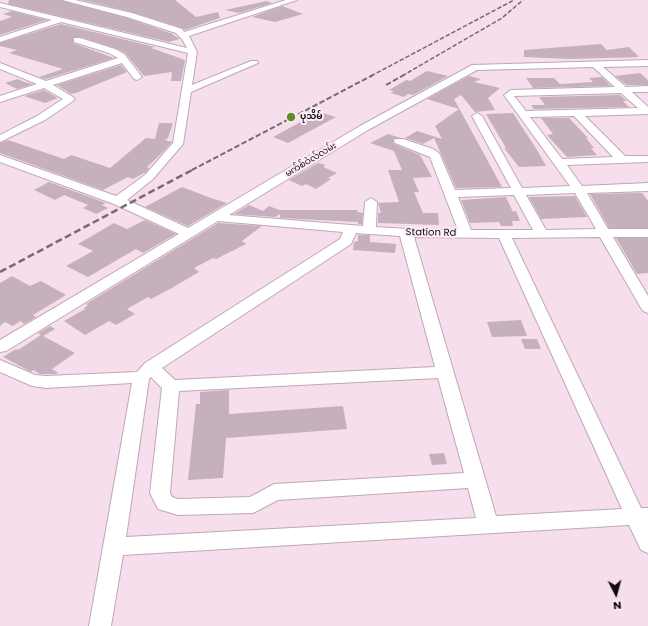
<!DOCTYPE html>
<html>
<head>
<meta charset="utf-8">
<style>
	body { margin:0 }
	#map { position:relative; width:648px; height:626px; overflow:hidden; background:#f6deec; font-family:Poppins,sans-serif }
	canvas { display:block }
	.north { position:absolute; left:596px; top:574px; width:40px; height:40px; -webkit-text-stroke:3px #fdeef7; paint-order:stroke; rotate:174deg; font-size:11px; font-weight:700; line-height:16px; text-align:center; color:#120a0f }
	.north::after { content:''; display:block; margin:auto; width:14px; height:18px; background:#120a0f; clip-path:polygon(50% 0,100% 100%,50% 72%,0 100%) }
</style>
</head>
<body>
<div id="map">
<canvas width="648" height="626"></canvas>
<div class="north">N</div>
</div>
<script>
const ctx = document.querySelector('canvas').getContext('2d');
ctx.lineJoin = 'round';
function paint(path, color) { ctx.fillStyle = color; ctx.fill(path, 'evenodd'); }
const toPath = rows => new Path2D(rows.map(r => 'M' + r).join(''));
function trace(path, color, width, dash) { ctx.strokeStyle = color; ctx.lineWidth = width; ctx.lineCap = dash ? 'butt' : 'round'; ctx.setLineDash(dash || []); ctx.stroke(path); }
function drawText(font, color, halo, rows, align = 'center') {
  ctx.font = font + ' Poppins,"Noto Sans Myanmar",sans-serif'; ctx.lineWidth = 4; ctx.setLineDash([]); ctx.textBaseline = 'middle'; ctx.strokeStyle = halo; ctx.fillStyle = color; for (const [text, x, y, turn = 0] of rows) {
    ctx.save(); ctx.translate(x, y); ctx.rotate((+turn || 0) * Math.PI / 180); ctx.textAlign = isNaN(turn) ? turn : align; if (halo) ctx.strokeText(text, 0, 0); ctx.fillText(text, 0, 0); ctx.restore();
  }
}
paint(toPath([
	[9,0,61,0,127,18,173,34,172,34,180,39,169,42,8,4],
	[82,0,175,0,196,17,218,12,220,18,185,30,182,28,132,12],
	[267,1,272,3,239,13,225,10],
	[282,6,303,14,275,22,252,17],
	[12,11,47,20,0,35,0,21,12,17,3,14],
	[61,24,155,47,151,48,185,60,181,81,171,81,172,72,144,76,125,53,115,48,80,37,73,37,73,43,114,58,46,79,39,77,63,69,9,53,17,50,0,46,0,43],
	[601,44,607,50,629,47,639,57,570,59,524,57,524,50],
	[121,65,127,72,76,93,71,94,57,85],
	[427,71,448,76,413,95,408,94,404,97,391,93,394,91,389,90,406,80,410,81],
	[640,73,648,80,648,85,627,85,615,76],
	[469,76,481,79,474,82,500,88,488,98,495,110,475,112,461,95,454,99,502,187,456,188,434,138,423,144,405,138,417,131,442,139,435,126,459,109,427,99],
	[602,77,611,86,533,88,526,78,554,78,560,84,593,82,589,78],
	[18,79,24,82,33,84,17,89,5,83],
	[44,90,58,98,45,103,24,96],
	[620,95,627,101,623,101,629,107,534,109,531,105,545,105,539,97],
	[319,112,336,117,288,143,273,137],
	[513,113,537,150,546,166,519,167,504,148,506,148,486,114],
	[541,118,569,118,588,138,586,138,594,148,591,148,597,155,567,157,547,135,553,134],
	[159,123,173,123,168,138,165,140,172,142,160,155,147,167,149,168,146,172,133,179,128,177,103,190,0,153,0,143,8,140,64,159,71,155,110,168,146,138,155,139],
	[388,134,401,138,394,138,393,142,394,144,420,155,432,177,413,178,419,192,414,192,423,213,438,213,439,225,378,223,378,213,381,213,378,203,399,202,388,170,402,170,394,151,370,143],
	[318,163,326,165,323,167,337,173,328,178,331,179,316,189,306,184,302,186,289,180],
	[49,182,106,203,102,205,108,208,96,214,83,208,88,205,64,195,55,200,34,190],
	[182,187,211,198,227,203,188,226,145,207],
	[642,193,648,201,648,228,609,228,590,194],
	[575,196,587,217,541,219,529,197],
	[506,197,513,212,516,211,520,221,512,221,513,226,501,226,499,222,470,223,461,200],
	[249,205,263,211,269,206,279,210,358,210,357,212,363,213,362,224,358,224,358,222,280,218,280,214,275,217,234,214],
	[145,220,176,234,143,253,136,249,88,277,66,266,93,251,78,244,114,223,127,229],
	[218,223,262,226,242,241,246,244,216,259,213,258,194,268,199,272,170,289,151,299,148,297,127,309,135,314,116,325,109,321,85,335,64,321,85,309,84,308,88,305,86,304],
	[358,235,370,235,370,242,396,244,395,253,353,250,354,242,358,241],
	[616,238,648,238,648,273,637,274],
	[12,276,30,286,41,281,66,295,33,315,36,317,24,324,20,321,13,326,5,322,0,326,0,283],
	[521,320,527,336,492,337,487,322],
	[50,326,55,329,43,336,75,353,52,369,58,373,56,374,40,374,33,370,31,372,3,357,16,349,18,350,41,335,38,333],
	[521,339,537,339,541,349,525,349],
	[229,390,229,414,343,406,347,429,226,438,223,478,188,480,196,404,200,404,200,392],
	[444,453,447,464,432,465,429,454]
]), '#c7b0bd');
const minor = toPath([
	[62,0,75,0,132,13,182,29,184,32,286,0,297,0,189,36,197,52,192,85,251,61,257,61,258,63,191,92,183,144,153,179,127,200,188,228,360,126,472,65,648,60,648,66,603,67,626,87,648,86,648,92,632,92,648,107,648,114,585,116,625,156,648,156,648,162,567,165,582,186,648,183,648,191,587,193,608,229,648,229,648,237,613,237,648,296,648,313,643,311,641,308,600,237,512,238,641,508,648,508,648,553,641,550,629,525,123,555,111,626,89,626,132,383,46,388,32,386,0,372,0,360,35,375,46,376,137,372,145,363,340,239,343,232,218,221,6,351,0,352,0,340,179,234,114,204,0,162,0,155,116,196,145,175,173,143,188,53,61,22,0,42,0,37,52,20,0,7,0,3,187,48,182,39,176,33,127,17,62,0],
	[593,67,615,87,511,90,504,95,570,186,522,188,482,116,477,113,472,116,511,188,455,190,439,153,433,149,403,139,395,139,394,141,395,143,430,157,458,230,425,230,376,227,377,202,371,198,365,202,363,226,229,215,368,130,477,70,593,67],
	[621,93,638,108,526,111,514,96,621,93],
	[574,116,613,157,562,159,530,117,574,116],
	[575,193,596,229,546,230,526,195,575,193],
	[514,195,533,230,471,230,458,197,514,195],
	[356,233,400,236,435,367,175,380,162,368,351,244,356,233],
	[414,237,499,238,622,509,496,516,414,237],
	[151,377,162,388,150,493,158,509,178,515,253,513,278,500,468,488,476,518,126,537,149,379,151,377],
	[438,378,464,473,274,484,250,497,178,499,172,497,170,493,179,391,438,378],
	[74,38,80,38,115,49,124,54,142,77,137,80,134,79,122,63,53,85,73,97,75,99,73,101,45,120,0,142,0,135,37,116,63,99,44,88,0,102,0,96,37,84,0,69,0,63,46,81,118,58,109,53,74,42,74,38]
]);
trace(minor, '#bfa8b6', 2);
paint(minor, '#fff');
trace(toPath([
	[371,76,514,0],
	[402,76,502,18,523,0]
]), '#786972', 1.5, [4.5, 2]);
trace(toPath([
	[386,85,404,75],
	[192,170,373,75]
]), '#786972', 2, [5.5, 2.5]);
trace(toPath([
	[0,272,194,169]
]), '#786972', 2.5, [7, 3.5]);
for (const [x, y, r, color] of [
	[291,117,5,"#5d8e24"]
]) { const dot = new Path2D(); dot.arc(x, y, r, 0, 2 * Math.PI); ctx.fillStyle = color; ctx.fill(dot); trace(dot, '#fdeef7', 1.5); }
drawText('bold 9px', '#120a0f', '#fdeef7', [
	["ပုသိမ်",300,117]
], 'left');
drawText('9px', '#120a0f', '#fdeef7', [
	["မက်စ်ဝဲလ်လမ်း",311,160,-31]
]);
drawText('10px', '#120a0f', '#fdeef7', [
	["Station Rd",431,233,1]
]);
</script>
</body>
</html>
